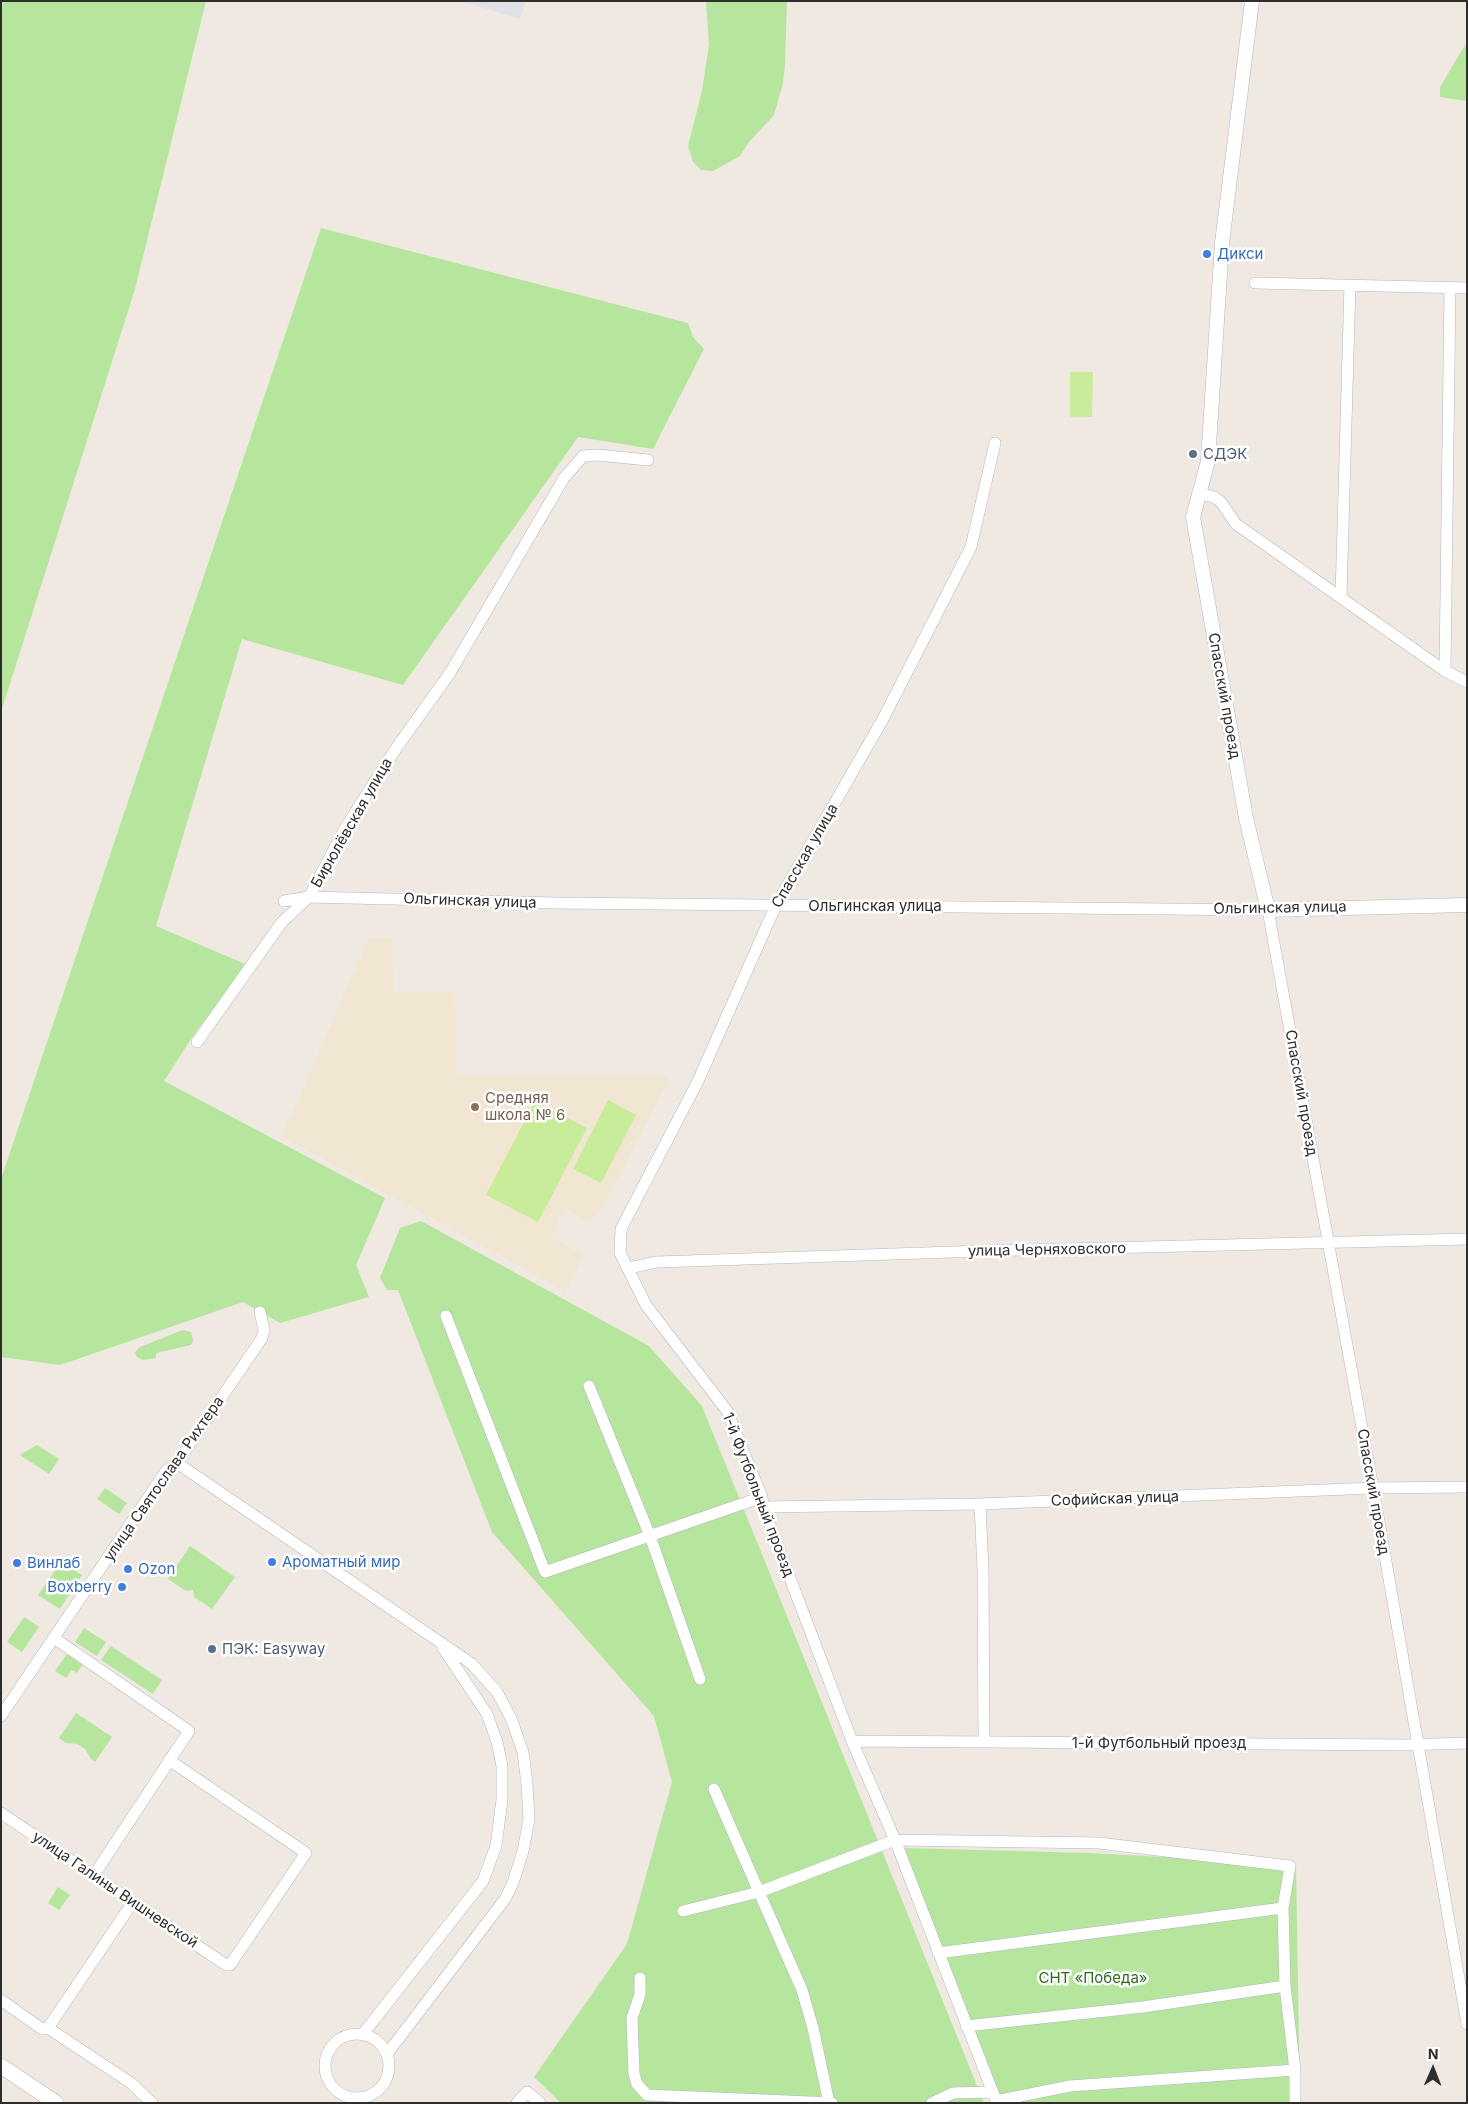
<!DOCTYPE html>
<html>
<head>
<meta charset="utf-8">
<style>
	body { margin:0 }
	#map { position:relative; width:1468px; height:2104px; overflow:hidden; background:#efe9e1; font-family:Inter,sans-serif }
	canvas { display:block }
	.frame { position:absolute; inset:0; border:2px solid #2e2e2e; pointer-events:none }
	.north { position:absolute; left:1408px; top:2044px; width:50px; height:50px; -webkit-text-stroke:4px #fff; paint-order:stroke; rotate:1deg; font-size:14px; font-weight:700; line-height:20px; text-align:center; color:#2e2e2e }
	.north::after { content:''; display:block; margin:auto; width:18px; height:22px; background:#2e2e2e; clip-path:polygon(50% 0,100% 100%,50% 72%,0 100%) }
</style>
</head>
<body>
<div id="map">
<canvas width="1468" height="2104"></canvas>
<div class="frame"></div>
<div class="north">N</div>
</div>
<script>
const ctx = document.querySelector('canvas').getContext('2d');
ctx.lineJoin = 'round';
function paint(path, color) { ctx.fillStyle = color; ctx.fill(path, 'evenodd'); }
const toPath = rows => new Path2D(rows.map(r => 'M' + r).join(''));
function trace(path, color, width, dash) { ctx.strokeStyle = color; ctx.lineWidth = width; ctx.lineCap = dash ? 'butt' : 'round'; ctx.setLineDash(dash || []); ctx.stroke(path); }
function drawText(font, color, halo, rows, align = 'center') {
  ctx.font = font + ' Inter,sans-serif'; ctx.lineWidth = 5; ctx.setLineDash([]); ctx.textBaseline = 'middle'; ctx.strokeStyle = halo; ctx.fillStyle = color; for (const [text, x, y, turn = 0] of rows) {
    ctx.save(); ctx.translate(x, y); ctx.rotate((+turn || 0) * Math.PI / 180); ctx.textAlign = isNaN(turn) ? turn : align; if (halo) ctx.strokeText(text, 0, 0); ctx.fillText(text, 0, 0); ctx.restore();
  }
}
paint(toPath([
	[460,1,526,1,520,19]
]), '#e3e1e8');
paint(toPath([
	[369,938,392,939,393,992,455,992,456,1076,670,1077,600,1212,587,1221,565,1208,550,1237,584,1255,565,1291,282,1136]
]), '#f0e6d1');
paint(toPath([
	[1,1,206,1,135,289,1,712],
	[706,1,787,1,785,65,783,83,774,115,749,142,740,156,713,171,701,170,693,162,688,146,702,91,709,44],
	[1467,42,1467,101,1440,97,1440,87],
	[321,228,688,323,693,337,704,349,653,449,578,437,403,685,242,639,156,926,245,964,189,1042,164,1081,385,1198,356,1265,369,1297,280,1323,243,1302,60,1365,1,1357,1,1179],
	[421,1221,649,1346,702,1406,984,2103,561,2103,534,2077,627,1944,672,1782,654,1716,492,1532,398,1290,387,1290,380,1278,400,1228],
	[183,1330,191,1332,193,1340,191,1345,160,1352,156,1354,156,1358,143,1360,137,1357,135,1352,140,1347],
	[37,1445,59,1459,49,1474,20,1455],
	[105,1488,127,1503,119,1514,97,1499],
	[190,1546,235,1577,212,1609,194,1597,193,1590,186,1591,168,1579],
	[63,1563,82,1575,60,1609,38,1595,58,1566,60,1567],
	[24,1617,39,1627,22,1652,7,1642],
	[84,1628,106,1642,97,1656,75,1642],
	[111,1646,162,1680,153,1694,101,1660],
	[67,1654,83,1664,77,1673,72,1670,66,1678,55,1671],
	[76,1713,112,1737,95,1762,91,1759,85,1749,77,1744,66,1743,59,1738],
	[905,1848,1089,1853,1296,1864,1300,2103,1001,2103,941,1950],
	[58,1887,70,1895,59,1910,48,1903]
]), '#b6e59e');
paint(toPath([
	[1070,372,1093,372,1092,417,1070,417],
	[608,1100,636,1115,601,1183,573,1169],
	[535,1101,587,1128,538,1222,486,1195]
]), '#c9ec9a');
const minor = toPath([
	[1255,283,1467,288],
	[995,443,971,547,883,719,776,905,698,1081,621,1229,620,1253,646,1305,727,1411,762,1497,763,1507,852,1741,895,1840,997,2103],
	[1199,494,1214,497,1221,502,1236,524,1445,671,1467,682],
	[1341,596,1350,285],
	[1445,671,1450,288],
	[284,901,309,897,555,903,1268,910,1378,1516,1467,2024],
	[197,1042,282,922,309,897,344,830,397,747,450,673,564,478,583,456,598,455,648,460],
	[628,1268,657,1262,983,1251,1467,1239],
	[446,1316,545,1572,762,1497],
	[589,1386,650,1536,700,1679],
	[177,1463,472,1664,497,1692,511,1718,523,1752,527,1784,529,1819,523,1851,513,1883,505,1899,387,2054],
	[980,1504,983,1570,984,1742],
	[763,1507,980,1504,1373,1488,1467,1487],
	[54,1638,189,1731,94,1875],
	[1,1716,166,1471,177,1463,262,1338,264,1330,260,1312],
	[852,1741,1404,1745,1467,1743],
	[714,1789,802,1990,813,2028,829,2103],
	[1,1813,226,1965,230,1965,306,1853,169,1760],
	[683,1911,759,1892,895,1840,1099,1843,1290,1866,1283,1908,1285,1986,1295,2070,1295,2103],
	[938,1953,1283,1908],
	[640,1978,640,1994,632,2018,634,2074,637,2084,647,2095,832,2103],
	[1,2000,42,2029,48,2028,133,1902],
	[966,2026,1143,2007,1285,1986],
	[48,2028,131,2083,152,2103],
	'325 2066a32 32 0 1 1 64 0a32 32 0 1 1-64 0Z',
	[363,2034,483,1881,496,1846,502,1800,502,1766,497,1742,487,1714,443,1648],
	[996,2101,1070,2086,1295,2070],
	[517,2103,527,2092,540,2103],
	[932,2103,953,2093,993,2092]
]);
const tertiary = toPath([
	[1252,1,1222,243,1208,461,1193,517,1246,818,1268,910,1467,905]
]);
const secondary = toPath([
	[1,2066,56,2103]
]);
trace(minor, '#b4b7c1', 12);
trace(tertiary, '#b4b7c1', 15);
trace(secondary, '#b4b7c1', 16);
trace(minor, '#fff', 11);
trace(tertiary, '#fff', 14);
trace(secondary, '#fff', 15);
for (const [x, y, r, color] of [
	[1207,254,5,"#3f7fe0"],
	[1193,454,5,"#5c6f8a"],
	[475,1107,5,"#8d6e63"],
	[272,1562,5,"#3f7fe0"],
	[17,1563,5,"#3f7fe0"],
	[128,1569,5,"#3f7fe0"],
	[122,1587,5,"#3f7fe0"],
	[212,1649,5,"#5c6f8a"]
]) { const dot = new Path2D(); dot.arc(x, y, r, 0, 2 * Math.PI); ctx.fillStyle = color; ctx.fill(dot); trace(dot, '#fff', 2); }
drawText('15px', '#366cbe', '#fff', [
	["Дикси",1217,254],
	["Ароматный мир",282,1562],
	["Винлаб",27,1563],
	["Ozon",138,1569],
	["Boxberry",112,1587,"right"]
], 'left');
drawText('15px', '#4e5e75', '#fff', [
	["СДЭК",1203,454],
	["ПЭК: Easyway",222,1649]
], 'left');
drawText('15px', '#2e2e2e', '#fff', [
	["Спасский проезд",1224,696,80],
	["Бирюлёвская улица",352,823,-60],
	["Спасская улица",805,856,-60],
	["Ольгинская улица",470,901,2],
	["Ольгинская улица",875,906],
	["Ольгинская улица",1280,908,-1],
	["Спасский проезд",1301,1093,80],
	["улица Черняховского",1047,1250,-1],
	["улица Святослава Рихтера",164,1479,-55],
	["Спасский проезд",1373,1492,80],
	["1-й Футбольный проезд",758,1495,69],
	["Софийская улица",1115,1499,-2],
	["1-й Футбольный проезд",1159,1743],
	["улица Галины Вишневской",115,1890,34]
]);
drawText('15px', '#785e54', '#fff', [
	["Средняя",485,1098],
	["школа № 6",485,1115]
], 'left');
drawText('15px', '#2c6e1b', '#fff', [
	["СНТ «Победа»",1093,1978]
]);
</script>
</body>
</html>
